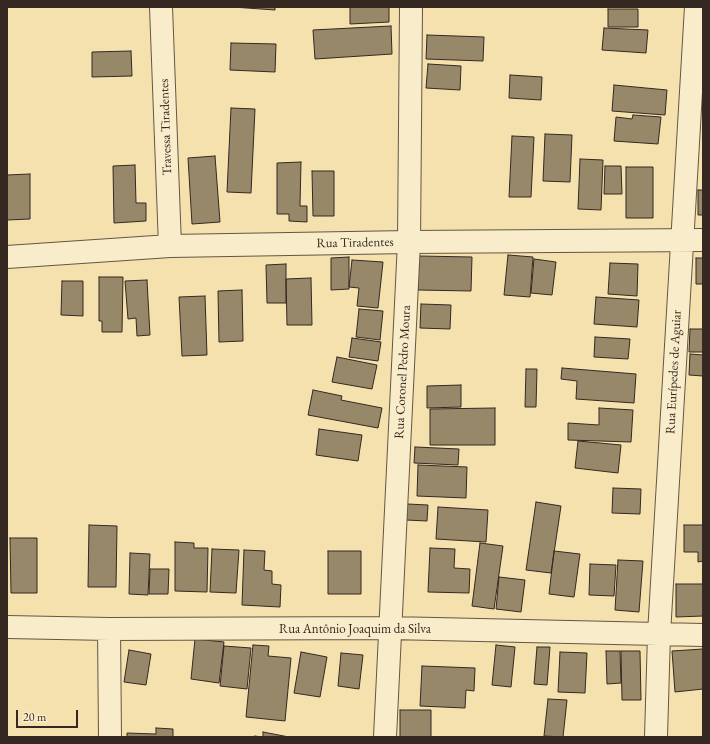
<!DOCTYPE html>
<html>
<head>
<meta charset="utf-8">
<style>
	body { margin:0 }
	#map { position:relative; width:710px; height:744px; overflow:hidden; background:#f4e1ae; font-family:"EB Garamond",serif }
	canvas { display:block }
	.frame { position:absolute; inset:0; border:8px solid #342821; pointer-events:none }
	.scale { position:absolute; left:16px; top:710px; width:62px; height:18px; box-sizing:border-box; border:2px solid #342821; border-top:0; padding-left:5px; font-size:12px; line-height:14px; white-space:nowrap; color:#342821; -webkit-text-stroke:3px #f8ecca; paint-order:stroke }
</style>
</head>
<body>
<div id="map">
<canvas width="710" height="744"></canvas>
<div class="frame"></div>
<div class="scale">20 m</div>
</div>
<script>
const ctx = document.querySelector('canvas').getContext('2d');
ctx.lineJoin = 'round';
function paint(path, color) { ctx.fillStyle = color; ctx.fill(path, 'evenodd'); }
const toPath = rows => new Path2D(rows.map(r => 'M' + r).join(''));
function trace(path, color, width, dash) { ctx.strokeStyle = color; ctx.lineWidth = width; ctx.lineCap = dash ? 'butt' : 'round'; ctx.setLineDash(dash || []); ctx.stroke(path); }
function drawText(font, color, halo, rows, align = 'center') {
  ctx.font = font + ' "EB Garamond",serif'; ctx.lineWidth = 3; ctx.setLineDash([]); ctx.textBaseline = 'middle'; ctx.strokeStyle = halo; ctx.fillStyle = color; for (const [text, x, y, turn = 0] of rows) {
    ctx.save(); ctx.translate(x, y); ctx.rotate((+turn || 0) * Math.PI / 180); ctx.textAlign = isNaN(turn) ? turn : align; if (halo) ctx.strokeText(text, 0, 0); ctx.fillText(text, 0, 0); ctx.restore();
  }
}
const building = toPath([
	[233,7,275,7,275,10,233,7],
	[350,7,389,7,389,22,350,24,350,7],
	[608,9,638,9,638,27,608,27,608,9],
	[391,26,392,54,315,59,313,30,391,26],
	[604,28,648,30,646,53,602,50,604,28],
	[427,35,484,37,483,61,426,59,427,35],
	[231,43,276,44,275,72,230,70,231,43],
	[131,51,132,76,92,77,92,52,131,51],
	[428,64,461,66,460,90,426,88,428,64],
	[510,75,542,77,541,100,509,98,510,75],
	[614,85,667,90,665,115,612,111,614,85],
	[231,108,255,109,251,193,227,192,231,108],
	[633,115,661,117,658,144,614,141,616,117,632,119,633,115],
	[545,134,572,135,570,182,543,181,545,134],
	[512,136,534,137,531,197,509,197,512,136],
	[215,156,220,222,192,224,188,158,215,156],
	[580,159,603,160,601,210,578,209,580,159],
	[301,162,300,206,307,206,307,222,289,221,289,214,277,214,277,163,301,162],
	[135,165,136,203,146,203,146,221,114,223,113,166,135,165],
	[605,166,621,166,622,194,604,194,605,166],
	[626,167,653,167,653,218,626,218,626,167],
	[312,171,334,171,334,216,313,216,312,171],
	[30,174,30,219,7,220,7,175,30,174],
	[698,190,703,190,703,215,698,215,698,190],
	[508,255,533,257,530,297,504,295,508,255],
	[419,256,472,257,471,291,418,290,419,256],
	[349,257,349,289,331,290,331,258,349,257],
	[696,258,703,258,703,284,696,284,696,258],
	[534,259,556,262,552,295,531,293,534,259],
	[352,260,383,262,378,308,357,306,359,288,349,287,352,260],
	[610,263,638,264,637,296,608,294,610,263],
	[286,264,286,303,267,303,266,265,286,264],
	[99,277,123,277,122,332,102,332,102,321,99,321,99,277],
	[311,278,312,325,287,325,286,279,311,278],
	[147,280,150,335,137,336,136,318,128,319,125,281,147,280],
	[62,281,83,281,83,316,61,315,62,281],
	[242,290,243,341,219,342,218,291,242,290],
	[205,296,207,355,182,356,179,297,205,296],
	[596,297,639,300,637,327,594,324,596,297],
	[421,304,451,305,450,329,420,328,421,304],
	[359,309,383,311,380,340,356,337,359,309],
	[690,329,703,329,703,352,689,352,690,329],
	[595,337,630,339,628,359,594,357,595,337],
	[352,338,381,342,378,361,349,357,352,338],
	[690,354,703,355,703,376,689,375,690,354],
	[337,357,377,365,372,389,332,382,337,357],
	[562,368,636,374,634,403,576,399,577,381,561,379,562,368],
	[526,369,537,369,536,407,525,407,526,369],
	[461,385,461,407,427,408,427,386,461,385],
	[313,390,342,396,341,400,382,408,378,428,308,415,313,390],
	[495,408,495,445,430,445,430,409,495,408],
	[599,408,633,410,631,442,568,440,568,423,599,425,599,408],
	[319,429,362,435,358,461,316,455,319,429],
	[578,441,621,445,618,473,575,468,578,441],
	[415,447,459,449,458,465,414,463,415,447],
	[418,465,467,467,466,498,417,496,418,465],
	[613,488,641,489,640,514,612,513,613,488],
	[536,502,561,506,551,573,526,570,536,502],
	[407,504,428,505,427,521,406,520,407,504],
	[438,507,488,510,486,542,436,539,438,507],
	[89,525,117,526,116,587,88,587,89,525],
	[684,525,703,525,703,561,698,562,698,552,684,552,684,525],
	[10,538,37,538,37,593,11,593,10,538],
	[175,542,194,543,194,548,208,548,207,592,175,591,175,542],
	[480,543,503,546,494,609,472,606,480,543],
	[430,548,455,549,454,568,470,569,469,593,428,592,430,548],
	[212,549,239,550,236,593,210,592,212,549],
	[244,550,265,551,264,570,272,571,272,584,281,585,280,607,242,605,244,550],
	[328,551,361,551,361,594,328,594,328,551],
	[554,551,580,554,574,597,549,594,554,551],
	[130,553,150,554,148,595,129,594,130,553],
	[618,560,643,561,639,612,615,610,618,560],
	[590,564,616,565,614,596,589,595,590,564],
	[150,569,169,569,168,594,149,594,150,569],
	[499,577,525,580,521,612,496,609,499,577],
	[676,584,703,584,703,616,676,617,676,584],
	[195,639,224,642,219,683,191,679,195,639],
	[253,645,269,646,268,656,291,658,285,721,246,717,253,645],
	[496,645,515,647,511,687,492,685,496,645],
	[224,646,251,648,247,689,220,686,224,646],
	[537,647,550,647,547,685,534,684,537,647],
	[703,649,703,689,675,692,672,651,703,649],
	[129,650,151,654,146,685,124,682,129,650],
	[606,651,620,651,621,683,607,684,606,651],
	[621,651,640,651,641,700,622,700,621,651],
	[301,652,327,657,320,697,294,693,301,652],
	[560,652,587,653,585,693,558,692,560,652],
	[341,653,363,655,359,689,338,686,341,653],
	[422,666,475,668,474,691,466,690,465,708,420,706,422,666],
	[548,699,567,700,563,737,544,736,548,699],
	[400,710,431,710,431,737,400,737,400,710],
	[156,728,173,729,173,737,127,737,127,733,156,734,156,728],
	[263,732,289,737,254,737,254,736,263,737,263,732]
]);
paint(building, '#98886a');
trace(building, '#342821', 1);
const street = toPath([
	[161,7,170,246],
	[7,257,170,246,409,242,703,240],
	[7,627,109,629,390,628,703,635],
	[109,629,110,737],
	[385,737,409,242,411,7],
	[656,737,659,634,696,7]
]);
trace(street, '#645644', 24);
trace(street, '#f8ecca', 22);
drawText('13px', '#342821', '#f8ecca', [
	["Travessa Tiradentes",166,127,-92],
	["Rua Tiradentes",355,243,-1],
	["Rua Coronel Pedro Moura",403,372,-87],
	["Rua Eurípedes de Aguiar",674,372,-87],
	["Rua Antônio Joaquim da Silva",355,629]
]);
</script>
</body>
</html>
